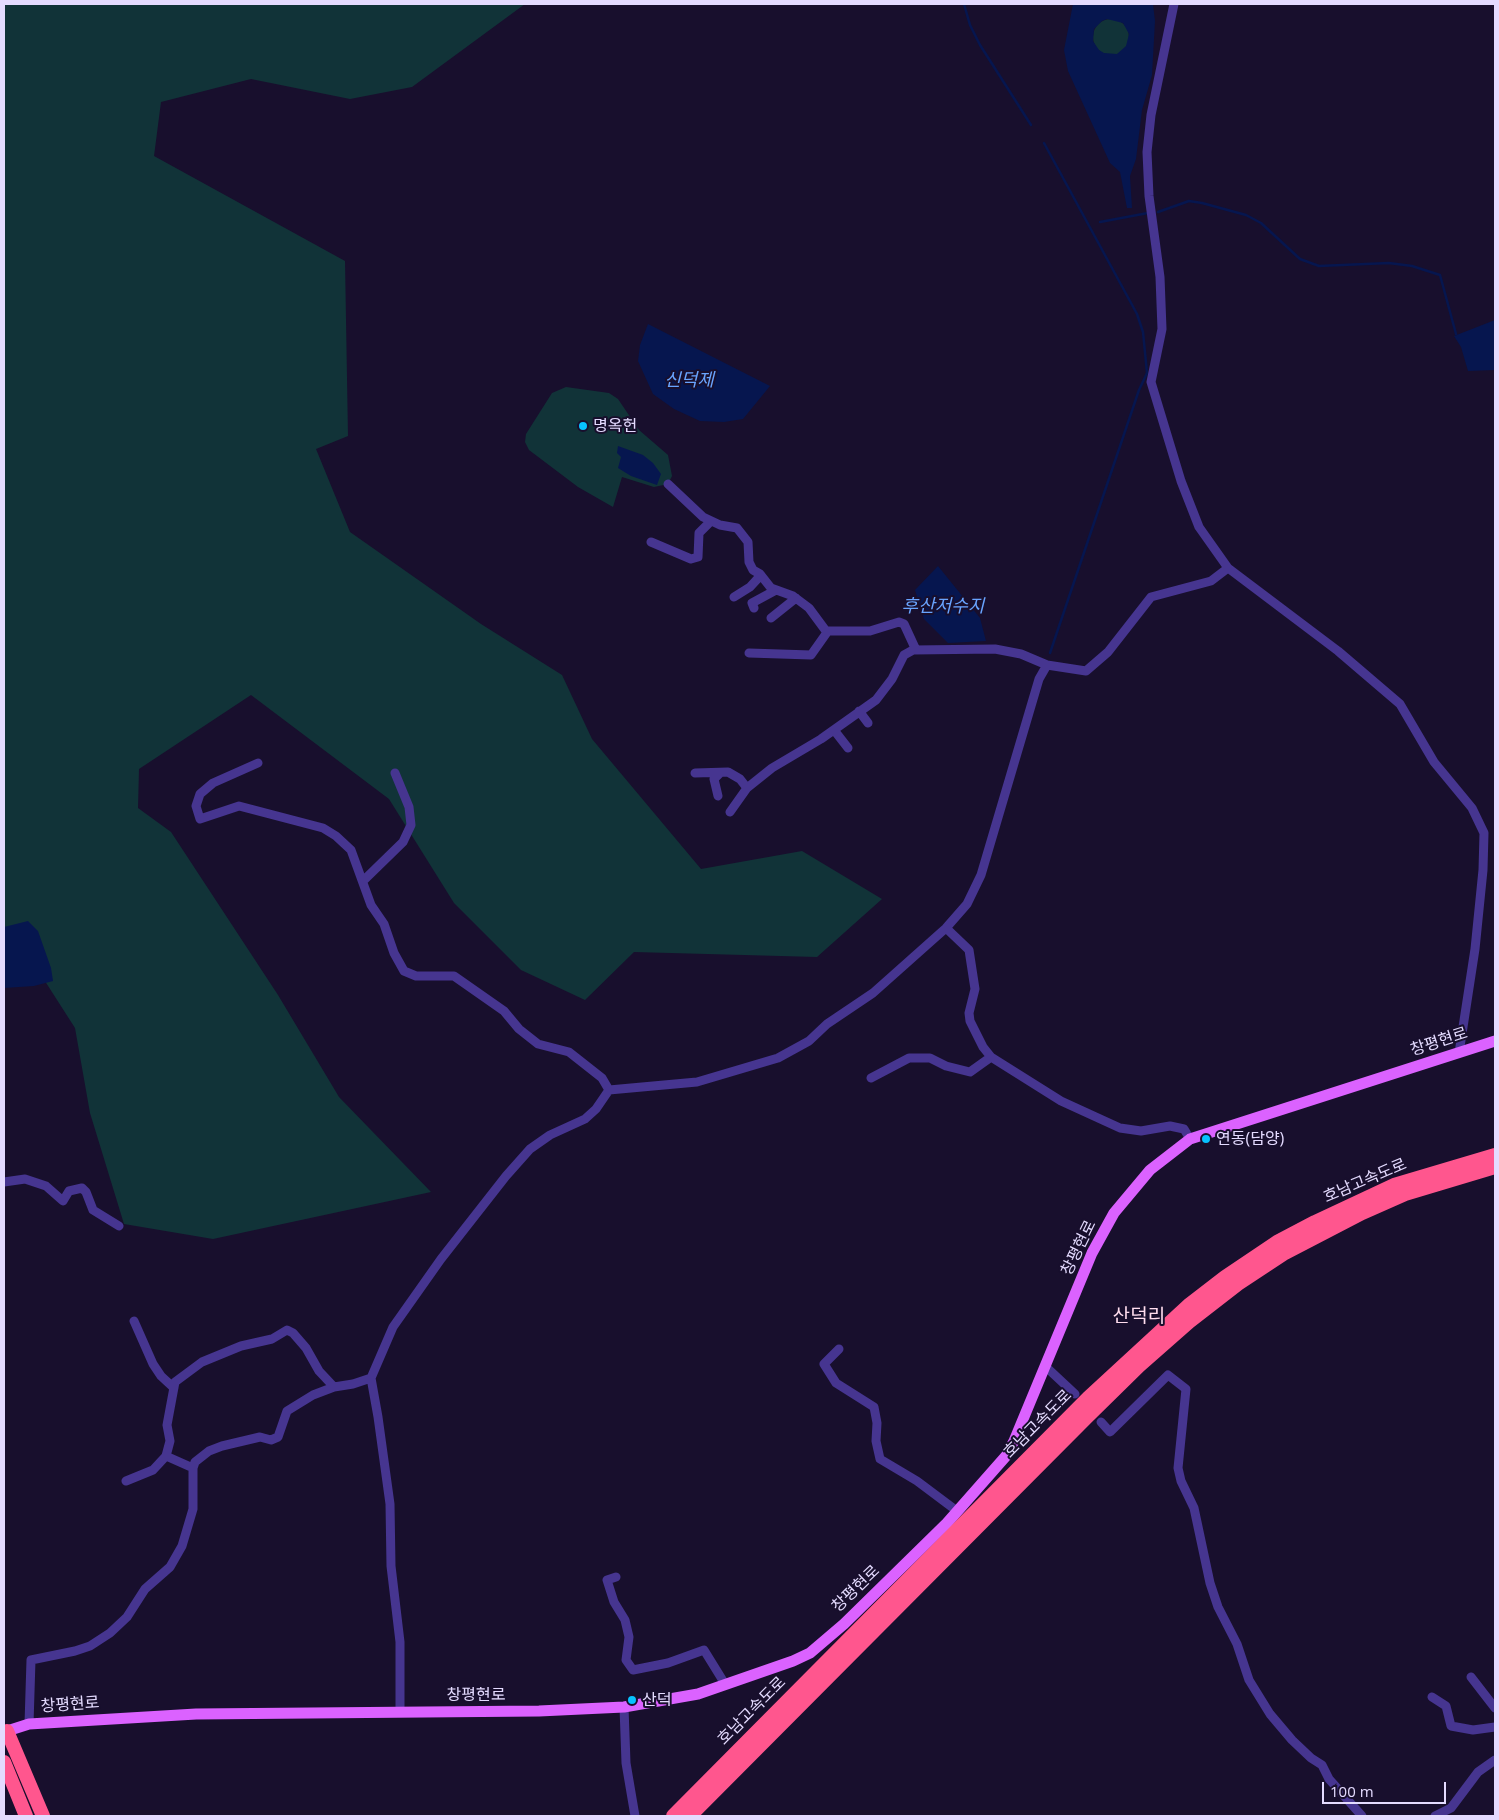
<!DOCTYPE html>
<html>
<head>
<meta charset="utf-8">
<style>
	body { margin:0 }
	#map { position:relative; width:1499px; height:1820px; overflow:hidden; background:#180f2d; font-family:"Open Sans",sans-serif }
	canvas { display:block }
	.frame { position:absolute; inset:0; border:5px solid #e4dbff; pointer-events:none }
	.scale { position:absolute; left:1322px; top:1782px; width:124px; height:22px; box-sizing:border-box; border:2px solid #e4dbff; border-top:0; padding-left:6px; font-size:15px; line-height:18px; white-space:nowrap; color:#e4dbff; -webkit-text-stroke:4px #180f2d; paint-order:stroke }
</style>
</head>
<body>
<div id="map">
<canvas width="1499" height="1820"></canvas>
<div class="frame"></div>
<div class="scale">100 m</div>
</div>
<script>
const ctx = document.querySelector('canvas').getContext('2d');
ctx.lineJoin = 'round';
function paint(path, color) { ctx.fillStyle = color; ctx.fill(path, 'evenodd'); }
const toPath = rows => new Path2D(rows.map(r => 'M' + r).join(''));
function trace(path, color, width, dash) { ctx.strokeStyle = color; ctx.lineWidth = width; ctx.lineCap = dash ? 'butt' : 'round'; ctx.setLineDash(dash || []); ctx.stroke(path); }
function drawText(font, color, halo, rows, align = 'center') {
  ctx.font = font + ' "Open Sans","Noto Sans KR",sans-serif'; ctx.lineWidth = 4; ctx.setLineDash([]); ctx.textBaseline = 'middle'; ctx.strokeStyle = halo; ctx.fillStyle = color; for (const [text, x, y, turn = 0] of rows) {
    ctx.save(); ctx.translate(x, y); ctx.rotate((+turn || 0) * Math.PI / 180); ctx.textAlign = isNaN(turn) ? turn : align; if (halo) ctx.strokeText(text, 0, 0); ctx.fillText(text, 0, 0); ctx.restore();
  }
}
paint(toPath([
	[4,4,525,4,412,87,350,99,251,79,161,102,154,156,345,261,348,436,316,449,350,532,481,624,562,675,592,739,701,869,802,851,882,899,817,957,634,952,585,1000,521,970,454,903,389,799,251,695,139,769,138,808,171,832,278,995,339,1097,431,1192,213,1239,124,1224,90,1113,75,1028,18,939,4,950],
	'1093 37a18 18 0 1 1 36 0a18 18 0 1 1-36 0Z',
	[566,387,609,393,618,399,639,430,668,455,672,476,668,484,654,487,622,477,613,507,578,487,529,450,525,442,526,434,552,393]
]), '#113338');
paint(toPath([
	[1073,4,1153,4,1155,21,1152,75,1142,110,1136,159,1130,176,1132,208,1127,208,1120,172,1110,163,1068,71,1064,50],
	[1107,19,1123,23,1129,34,1126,46,1117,54,1104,53,1099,50,1093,41,1094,29,1102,21],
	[1495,320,1495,370,1468,371,1461,347,1454,336],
	[648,324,770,386,743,419,724,422,700,421,674,409,653,394,638,361,640,345],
	[618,446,643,455,653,463,661,474,657,485,631,476,618,468,621,457,617,453],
	[938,566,980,618,986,641,948,643,924,619,915,590],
	[28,921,38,931,51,968,53,981,34,986,4,988,4,927]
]), '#06164f');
trace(toPath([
	[964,4,970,25,980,45,1031,125],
	[1044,143,1137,314,1143,332,1147,373,1139,390,1050,653],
	[1158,212,1189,201,1202,203,1246,215,1261,223,1300,259,1319,266,1389,263,1412,266,1440,275,1456,334],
	[1100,222,1148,213]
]), '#06164f', 2.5);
trace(toPath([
	[1174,4,1151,115,1147,152,1149,196,1160,277,1162,329,1151,382,1181,481,1199,527,1228,568,1338,651,1400,704,1434,762,1472,808,1484,833,1483,870,1475,949,1459,1053],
	[668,484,703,517,720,525,737,528,748,542,749,562,753,570,760,574,771,588,793,596,809,608,826,631,870,631,899,622,904,624,916,650],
	[651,542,691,559,698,557,699,533,711,521],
	[734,597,750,587,761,575],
	[754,608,752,603,776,590],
	[771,618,796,598],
	[749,653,811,655,828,631],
	[859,711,868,723],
	[834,730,848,748],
	[258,763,213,783,200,794,196,806,200,819,239,806,323,828,336,836,351,850,371,905,384,924,394,953,404,971,416,976,454,976,504,1011,519,1029,538,1044,569,1052,602,1078,609,1090],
	[695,773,728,772,740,779,747,788],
	[718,796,714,779,720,773],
	[730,812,747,788,772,768,821,739,876,700,892,679,904,655,913,650,995,649,1021,654,1047,665,1086,671,1108,652,1151,597,1211,581,1228,568],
	[363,881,403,842,411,825,409,807,395,773],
	[946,928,969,950,975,989,969,1013,970,1021,983,1047,991,1057],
	[871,1078,909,1058,930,1058,946,1066,970,1072,991,1057,1061,1101,1120,1128,1141,1131,1170,1126,1184,1129,1190,1139],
	[4,1182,25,1179,46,1186,63,1201,69,1191,82,1188,86,1192,93,1210,119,1226],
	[134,1321,153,1364,161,1376,174,1388],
	[839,1349,824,1364,836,1383,874,1407,877,1423,876,1441,880,1459,917,1481,957,1511],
	[1045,1366,1075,1394],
	[1101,1422,1110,1432,1168,1375,1186,1389,1178,1468,1181,1481,1194,1508,1210,1583,1218,1607,1237,1644,1249,1680,1270,1714,1292,1740,1311,1758,1322,1765,1329,1779,1362,1816],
	[166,1456,193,1468],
	[126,1481,153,1470,166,1456,170,1441,167,1425,175,1382,202,1362,241,1346,272,1339,287,1330,293,1333,306,1348,319,1371,334,1387],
	[616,1577,607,1580,614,1602,625,1620,629,1637,626,1660,633,1670,668,1663,704,1650,725,1684],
	[1471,1677,1495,1708],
	[1432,1697,1446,1706,1451,1726,1473,1730,1495,1727],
	[624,1707,626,1763,635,1816],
	[400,1712,400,1642,391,1566,390,1504,378,1417,371,1378,393,1327,441,1259,506,1176,530,1149,550,1135,585,1119,596,1109,609,1090,697,1082,778,1058,809,1041,827,1024,873,993,946,928,967,904,981,875,1039,679,1047,665],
	[29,1724,31,1660,75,1651,90,1646,110,1633,127,1617,145,1589,170,1567,182,1546,193,1509,193,1468,195,1462,209,1451,222,1446,260,1437,271,1440,278,1437,287,1411,313,1395,334,1387,353,1384,371,1378],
	[1435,1816,1451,1808,1478,1772,1495,1760]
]), '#463590', 9);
trace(toPath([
	[4,1732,29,1724,196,1714,539,1711,624,1707,698,1694,793,1661,810,1653,844,1624,947,1523,1006,1456,1014,1441,1092,1253,1114,1213,1150,1170,1190,1139,1495,1041]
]), '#db62ff', 11);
trace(toPath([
	[7,1731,43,1816],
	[4,1762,26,1816],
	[673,1816,1088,1398,1190,1304,1225,1277,1277,1242,1315,1222,1394,1185,1495,1155],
	[690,1816,1087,1417,1139,1366,1189,1322,1238,1284,1285,1253,1362,1213,1405,1194,1495,1167]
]), '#ff568e', 14);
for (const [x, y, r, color] of [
	[583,426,5,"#07c2ff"],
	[1206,1139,5,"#07c2ff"],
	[632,1700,5,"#07c2ff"]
]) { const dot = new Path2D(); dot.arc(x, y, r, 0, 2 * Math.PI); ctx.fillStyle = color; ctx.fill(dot); trace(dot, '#180f2d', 2); }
drawText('16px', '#e4dbff', '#180f2d', [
	["명옥헌",593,426],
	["연동(담양)",1216,1139],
	["산덕",642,1700]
], 'left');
drawText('16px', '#e4dbff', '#180f2d', [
	["창평현로",1439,1042,-18],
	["호남고속도로",1365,1181,-23],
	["창평현로",1079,1248,-64],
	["호남고속도로",1038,1424,-45],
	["창평현로",856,1589,-44],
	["창평현로",476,1695],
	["창평현로",70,1705,-4],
	["호남고속도로",752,1711,-45]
]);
drawText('italic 18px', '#69a4ff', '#180f2d', [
	["신덕제",689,381],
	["후산저수지",943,607]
]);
drawText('19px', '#fde', '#180f2d', [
	["산덕리",1139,1317]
]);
</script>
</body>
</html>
